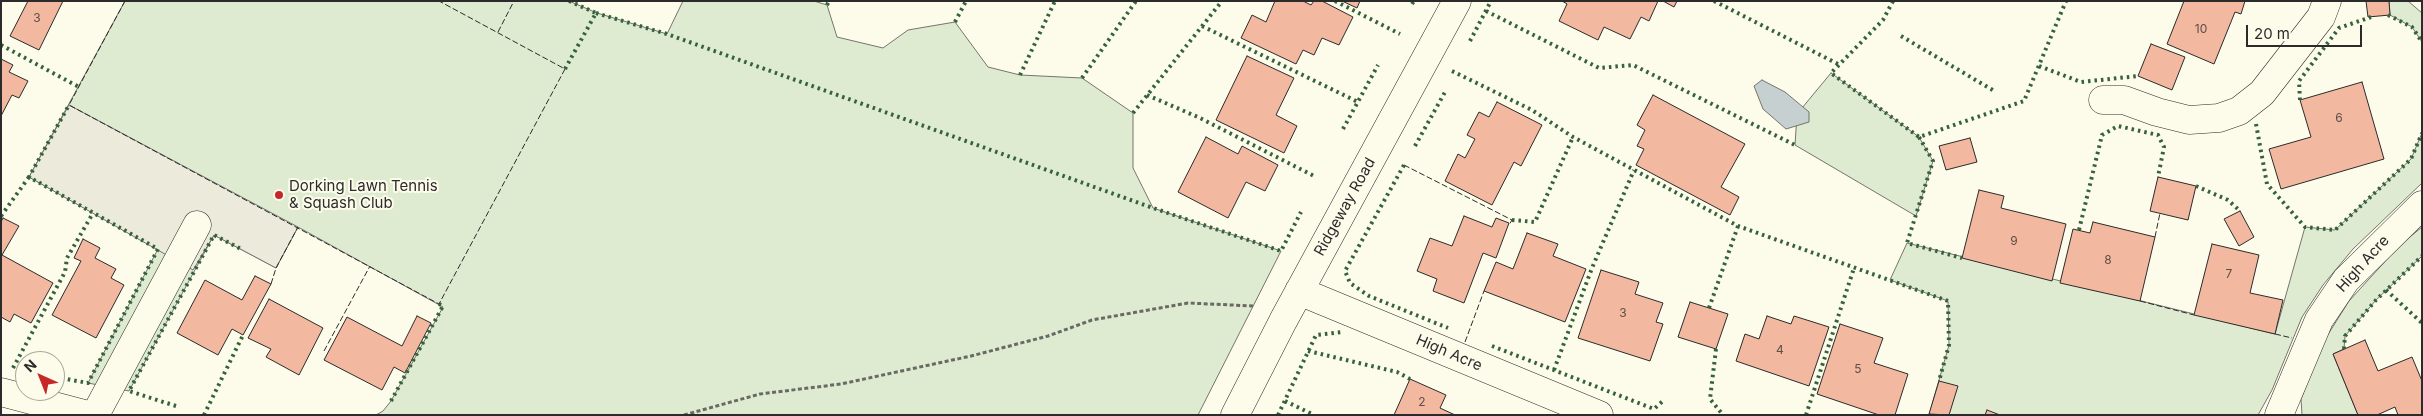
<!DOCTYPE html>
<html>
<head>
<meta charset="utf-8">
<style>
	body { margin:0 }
	#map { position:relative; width:2423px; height:416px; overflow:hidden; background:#fdfbea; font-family:Inter,sans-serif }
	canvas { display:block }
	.frame { position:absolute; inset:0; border:2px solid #2b2b2b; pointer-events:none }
	.north { position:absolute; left:15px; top:351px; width:50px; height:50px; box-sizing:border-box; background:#fdfbea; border:1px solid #a9a89e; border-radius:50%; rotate:316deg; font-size:14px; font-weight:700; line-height:20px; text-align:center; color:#2b2b2b }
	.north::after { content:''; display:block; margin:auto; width:18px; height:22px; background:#c62828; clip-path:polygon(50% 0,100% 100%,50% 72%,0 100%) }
	.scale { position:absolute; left:2246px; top:25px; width:116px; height:22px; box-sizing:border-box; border:2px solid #2b2b2b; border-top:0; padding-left:6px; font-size:15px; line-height:18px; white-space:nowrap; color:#2b2b2b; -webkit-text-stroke:4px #fdfbea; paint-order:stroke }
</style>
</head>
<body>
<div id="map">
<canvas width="2423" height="416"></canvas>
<div class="frame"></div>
<div class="north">N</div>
<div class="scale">20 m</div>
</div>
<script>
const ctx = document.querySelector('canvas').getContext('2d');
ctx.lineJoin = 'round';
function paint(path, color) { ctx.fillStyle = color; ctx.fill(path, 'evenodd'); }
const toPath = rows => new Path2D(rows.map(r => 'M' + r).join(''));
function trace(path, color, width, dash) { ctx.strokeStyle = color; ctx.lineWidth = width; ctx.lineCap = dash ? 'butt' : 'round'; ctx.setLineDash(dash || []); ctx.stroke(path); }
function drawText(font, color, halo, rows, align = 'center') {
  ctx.font = font + ' Inter,sans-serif'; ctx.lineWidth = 4; ctx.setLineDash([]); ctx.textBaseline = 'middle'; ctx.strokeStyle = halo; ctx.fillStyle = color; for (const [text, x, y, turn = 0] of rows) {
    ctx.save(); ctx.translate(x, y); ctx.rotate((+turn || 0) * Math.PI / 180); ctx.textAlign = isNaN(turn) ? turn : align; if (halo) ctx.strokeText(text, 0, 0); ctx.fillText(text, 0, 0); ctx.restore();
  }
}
const green = toPath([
	[125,1,569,1,597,13,667,34,683,1,814,1,827,5,837,37,883,48,908,30,955,22,988,67,1020,75,1082,78,1133,113,1133,168,1153,208,1281,251,1198,415,376,415,383,411,391,401,443,307,298,227,276,268,214,235,129,391,88,383,158,249,29,177,125,1],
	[2389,1,2408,1,2422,13,2422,42,2412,27,2390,15,2389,1],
	[1831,73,1919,137,1933,161,1916,216,1795,145,1797,114,1831,73],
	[2422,133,2422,183,2353,249,2323,285,2302,317,2272,390,2258,415,1929,415,1949,345,1948,301,1890,280,1907,243,2275,334,2305,227,2335,230,2411,159,2422,133],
	[2422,227,2422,256,2376,300,2345,336,2344,349,2333,354,2358,415,2302,415,2301,399,2322,344,2349,301,2400,245,2422,227]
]);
paint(green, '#deebd1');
trace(green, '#74746e', 1);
const parking = toPath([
	[69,105,298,227,276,268,214,235,193,270,29,177,69,105]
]);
paint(parking, '#eceadb');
trace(parking, '#74746e', 1);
const water = toPath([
	[1762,80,1785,92,1809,112,1809,122,1786,129,1763,109,1754,86,1762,80]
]);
paint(water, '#c7d0d0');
trace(water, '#74746e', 1);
const building = toPath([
	[28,1,63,1,39,50,10,36,28,1],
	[1275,1,1303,1,1311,5,1314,1,1322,1,1353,17,1339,45,1322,38,1314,55,1303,50,1296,64,1241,38,1252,15,1266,22,1275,1],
	[1342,1,1360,1,1357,8,1342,1],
	[1562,1,1658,1,1649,21,1641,17,1630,39,1604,27,1598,40,1559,21,1567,4,1562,1],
	[1663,1,1677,1,1674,7,1663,1],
	[2184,1,2245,1,2241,14,2235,12,2214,64,2167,44,2184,1],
	[2366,1,2389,1,2390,15,2368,17,2366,1],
	[2151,44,2185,57,2172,90,2138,76,2151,44],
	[1247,56,1294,78,1276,115,1297,126,1284,153,1216,120,1247,56],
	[1,59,13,65,9,72,28,81,19,98,12,95,1,116,1,59],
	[2362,82,2384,159,2281,189,2269,149,2311,137,2300,100,2362,82],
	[1653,95,1745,144,1721,187,1739,197,1730,215,1636,165,1644,149,1637,146,1645,130,1637,125,1653,95],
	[1497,102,1542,125,1521,166,1514,162,1492,205,1445,181,1458,154,1465,158,1475,139,1467,135,1479,112,1489,117,1497,102],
	[1206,137,1238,154,1242,146,1278,165,1265,191,1246,182,1228,218,1178,192,1206,137],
	[1970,138,1977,162,1946,170,1939,146,1970,138],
	[2158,177,2196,186,2188,220,2150,211,2158,177],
	[1979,190,2004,196,2001,208,2066,224,2052,281,1962,258,1979,190],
	[2240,211,2254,237,2239,246,2224,219,2240,211],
	[1464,216,1492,227,1496,218,1509,223,1496,258,1483,253,1464,303,1433,291,1437,279,1417,271,1430,238,1452,246,1464,216],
	[3,218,19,226,2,255,53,283,31,323,14,314,10,322,1,317,1,222,3,218],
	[2093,222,2155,237,2140,301,2060,283,2073,229,2090,233,2093,222],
	[1527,233,1558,244,1553,256,1586,269,1565,322,1484,291,1496,262,1513,269,1527,233],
	[83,239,100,248,95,258,116,269,111,278,124,285,96,338,52,315,81,261,74,258,83,239],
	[2212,244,2259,255,2250,293,2283,300,2275,334,2194,315,2212,244],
	[1601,270,1639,282,1635,294,1663,303,1656,322,1663,324,1650,361,1578,338,1601,270],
	[255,276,271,284,243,335,232,329,218,355,177,333,205,280,242,300,255,276],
	[269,299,323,328,299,375,266,357,271,349,248,338,269,299],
	[1690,302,1728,314,1716,349,1678,337,1690,302],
	[417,316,431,323,405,373,394,367,382,390,324,360,347,317,402,346,417,316],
	[1767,316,1791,324,1794,316,1829,327,1809,386,1736,361,1745,334,1759,339,1767,316],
	[1840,324,1883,338,1874,363,1908,374,1895,415,1879,415,1817,394,1840,324],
	[2365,340,2378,371,2412,357,2422,381,2422,415,2398,415,2395,407,2377,415,2358,415,2333,354,2365,340],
	[1410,379,1446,395,1440,408,1455,415,1394,415,1410,379],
	[1939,381,1958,386,1949,415,1929,414,1939,381],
	[1987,410,2000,415,1985,415,1987,410]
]);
paint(building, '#f2b8a0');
trace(building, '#2b2b2b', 1);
const minor = toPath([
	[2103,100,2124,100,2157,112,2189,120,2219,118,2239,111,2262,93,2321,17,2327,1],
	[1299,291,1599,415],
	[1,392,88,415],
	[95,415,197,225],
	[1235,415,1283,321,1457,1],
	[2279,415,2319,320,2346,280,2422,205]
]);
trace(minor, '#2b2b2b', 29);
trace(toPath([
	[684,415,760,394,841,384,971,356,1048,336,1092,320,1188,303,1253,306]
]), '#6a6964', 3, [4, 2.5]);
trace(minor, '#fdfbea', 28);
trace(toPath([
	[1335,1,1400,34],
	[1714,1,1840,65],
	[1893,1,1883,20,1831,73,1919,137,2024,101,2066,1],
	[1412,4,1414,1],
	[827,5,829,1],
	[1486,11,1599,68,1633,65,1795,145],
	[596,13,667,34,1153,208,1281,251,1301,212],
	[2388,15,2412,27,2422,42],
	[955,22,966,1],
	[1202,26,1358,102],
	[1901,36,1996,92],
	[1470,41,1491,1],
	[1,45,79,87],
	[2039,66,2081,82,2138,76],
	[565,69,596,13,569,1],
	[1452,71,1532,110,1573,137,1738,226,1948,301,1949,345,1939,381],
	[1020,75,1055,1],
	[1082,78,1136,1],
	[1147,95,1200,118,1316,177],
	[2300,100,2299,81,2339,28,2371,17],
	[1133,113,1222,1],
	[2256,124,2267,184,2305,227,2335,230,2411,159,2422,133],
	[1343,129,1378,65],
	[1919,137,1933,161,1907,243,1962,258],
	[1415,146,1445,92],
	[1404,165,1345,271,1350,283,1369,296,1448,328],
	[2196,186,2228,200,2240,211],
	[1,216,29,177],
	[1512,220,1535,222,1573,137],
	[2079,230,2102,135,2118,126,2158,135,2164,147,2158,177],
	[2386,290,2422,323],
	[1709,308,1738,226],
	[1492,346,1654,409,1664,400],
	[1716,349,1710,399,1723,415],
	[2344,349,2345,336,2376,300,2422,256],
	[1308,351,1397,372,1410,379],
	[13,368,65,272,67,258,93,213],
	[1554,370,1592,268,1634,170],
	[55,377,88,383,158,249,29,177,69,105],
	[391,401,443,306,439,304],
	[1285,401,1314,415],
	[176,406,129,391,214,235,241,249],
	[204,415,243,335],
	[1278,415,1316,335,1343,332],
	[1806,415,1854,268]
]), '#34623c', 4, [2.5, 4]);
trace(toPath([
	[125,1,69,105,439,304,565,69,439,1],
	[498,32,514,1],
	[1404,165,1512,220,1509,225],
	[2155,237,2160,213],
	[271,284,276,268,298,227],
	[2140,301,2194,315],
	[2275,334,2292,338],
	[1465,342,1484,291],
	[324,351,370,266]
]), '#2b2b2b', 1, [6, 2.5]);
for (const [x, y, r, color] of [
	[279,195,5,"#c62828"]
]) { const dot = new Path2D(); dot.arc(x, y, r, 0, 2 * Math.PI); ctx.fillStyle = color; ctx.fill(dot); trace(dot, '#fdfbea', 2); }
drawText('12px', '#5d4e48', null, [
	["3",37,18],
	["10",2201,29],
	["6",2339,118],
	["9",2014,241],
	["8",2108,260],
	["7",2229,274],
	["3",1623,313],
	["4",1780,350],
	["5",1858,369],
	["2",1422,402]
]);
drawText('15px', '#2b2b2b', '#fdfbea', [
	["Dorking Lawn Tennis",289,186],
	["& Squash Club",289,203]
], 'left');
drawText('15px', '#2b2b2b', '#fdfbea', [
	["Ridgeway Road",1345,207,-61],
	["High Acre",2363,264,-48],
	["High Acre",1449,353,23]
]);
</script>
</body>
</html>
